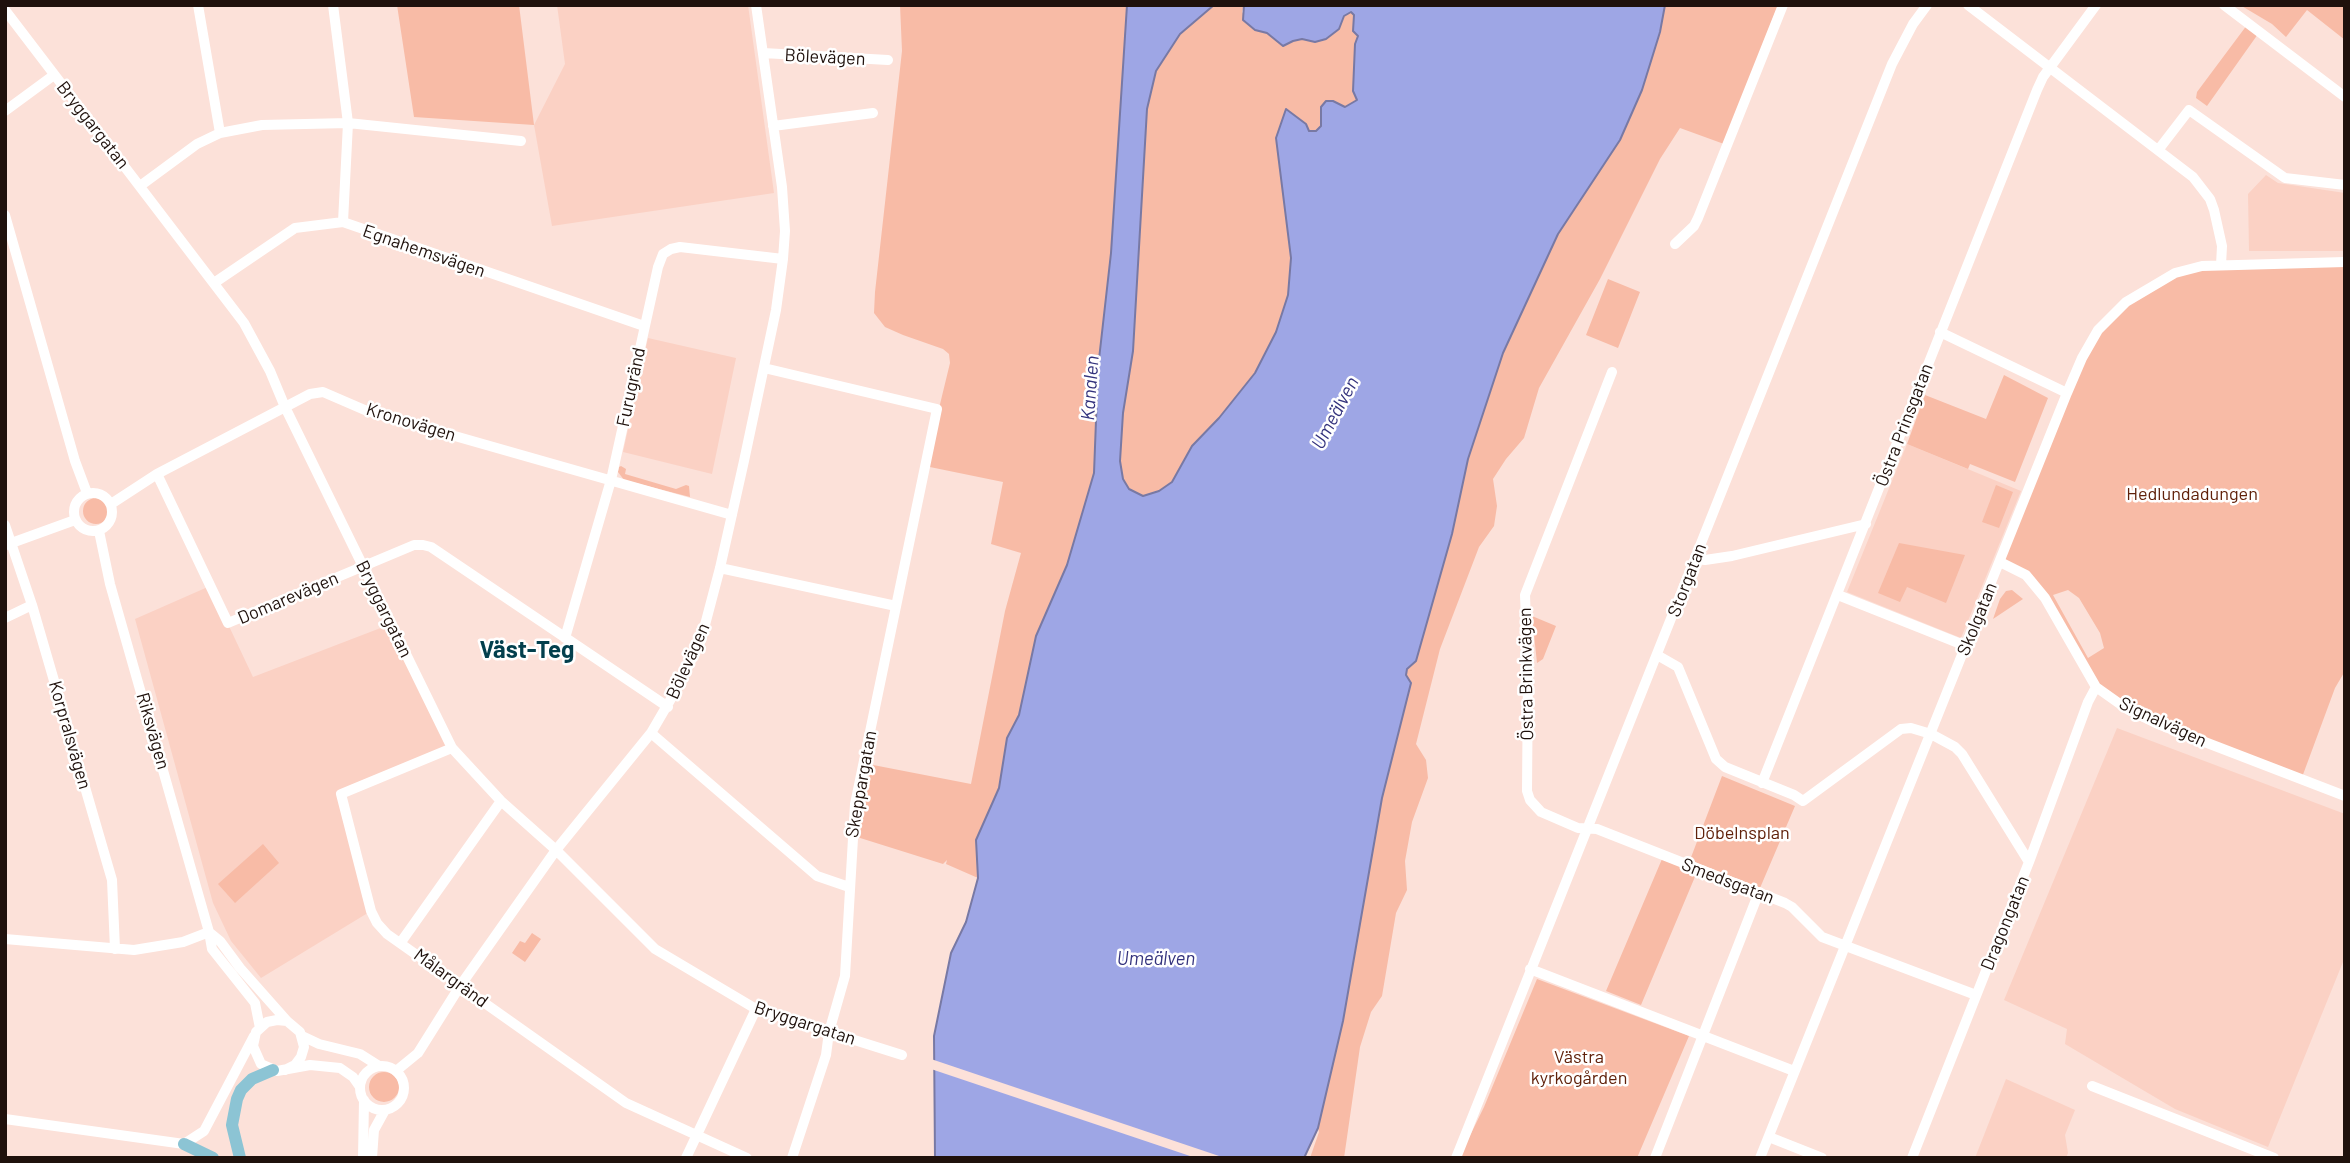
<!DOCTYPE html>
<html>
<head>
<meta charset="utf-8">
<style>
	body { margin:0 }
	#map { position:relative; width:2350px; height:1163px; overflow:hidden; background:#fce1d9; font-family:Barlow,sans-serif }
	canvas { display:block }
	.frame { position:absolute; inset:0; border:7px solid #1f110c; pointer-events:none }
</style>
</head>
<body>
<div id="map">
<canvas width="2350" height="1163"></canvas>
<div class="frame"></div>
</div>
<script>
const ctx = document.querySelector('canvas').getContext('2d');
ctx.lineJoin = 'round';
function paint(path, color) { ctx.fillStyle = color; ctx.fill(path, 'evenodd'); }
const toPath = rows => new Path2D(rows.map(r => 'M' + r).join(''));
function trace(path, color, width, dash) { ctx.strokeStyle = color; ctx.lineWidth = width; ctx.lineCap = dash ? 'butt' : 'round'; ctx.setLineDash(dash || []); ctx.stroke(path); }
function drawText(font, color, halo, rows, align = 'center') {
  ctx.font = font + ' Barlow,sans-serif'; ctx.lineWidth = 5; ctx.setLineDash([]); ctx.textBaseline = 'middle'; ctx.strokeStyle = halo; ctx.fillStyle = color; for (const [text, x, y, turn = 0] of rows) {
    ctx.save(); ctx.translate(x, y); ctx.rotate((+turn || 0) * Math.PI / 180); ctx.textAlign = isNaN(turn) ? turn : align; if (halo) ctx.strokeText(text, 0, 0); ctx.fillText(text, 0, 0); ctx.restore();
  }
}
paint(toPath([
	[557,5,748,5,774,193,552,226,534,125,565,64],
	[2266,175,2278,183,2345,193,2345,251,2249,251,2248,194],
	[648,338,736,358,712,474,623,452],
	[1907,444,2021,491,1961,638,1847,592],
	[210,586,253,677,391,624,452,748,341,794,371,911,261,978,231,941,213,903,135,619],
	[2117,728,2345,814,2345,957,2268,1147,2175,1109,2065,1044,2067,1029,2004,1000],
	[2006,1079,2075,1110,2065,1135,2068,1153,2066,1158,1975,1158]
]), '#fbd1c4');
paint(toPath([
	[397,5,519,5,534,125,414,117],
	[900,5,1127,5,1111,253,1098,368,1094,473,1067,565,1036,636,1019,715,1007,738,999,788,976,840,978,878,946,864,947,860,943,864,857,837,860,801,868,764,971,784,1005,611,1021,553,991,544,1003,482,925,466,950,363,949,354,943,349,903,335,885,327,874,313,875,292,902,51],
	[1214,5,1244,5,1242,12,1255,30,1267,33,1283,46,1293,41,1339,29,1344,16,1351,12,1354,15,1353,31,1358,36,1355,44,1353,91,1357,100,1345,107,1333,101,1321,107,1321,126,1316,131,1309,131,1306,124,1286,110,1276,138,1291,258,1289,295,1276,332,1255,373,1219,418,1192,446,1172,482,1159,491,1143,496,1129,489,1123,479,1120,461,1123,413,1133,351,1147,109,1156,71,1180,34],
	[1665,5,1778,5,1724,144,1680,128,1660,159,1600,279,1539,388,1524,438,1506,459,1493,479,1497,506,1494,526,1479,547,1440,649,1416,744,1426,760,1428,778,1412,822,1405,861,1407,890,1396,913,1382,996,1371,1012,1360,1047,1344,1158,1310,1158,1319,1132,1318,1128,1343,1021,1382,798,1411,683,1405,674,1407,669,1416,661,1452,534,1468,459,1503,353,1558,234,1620,140,1642,90,1660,32],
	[2240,5,2345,5,2345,40,2307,10,2286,37,2272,24],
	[2247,25,2258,34,2207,106,2196,98,2197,92],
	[2345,262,2345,671,2335,688,2301,780,2158,724,2096,687,2026,575,2000,562,2098,330,2144,290,2202,266],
	[2068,590,2079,598,2100,633,2104,648,2088,658,2053,595],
	[1608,279,1640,292,1618,348,1586,335],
	[2004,375,2048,398,2015,482,1970,464,1968,469,1907,444,1925,395,1986,419],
	[621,466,626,469,625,474,676,489,686,485,689,486,690,497,624,480,618,472,619,467],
	[1996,485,2013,492,1999,528,1982,522],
	'83 511a13 13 0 1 1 26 0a13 13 0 1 1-26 0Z',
	[1899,543,1965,555,1946,603,1907,587,1900,602,1878,593],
	[2012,590,2023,599,1993,619,2000,599,2006,591],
	[1532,616,1556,626,1543,659,1537,663],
	[1722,776,1795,806,1760,888,1690,860],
	[263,844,279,863,235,903,218,884],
	[1662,859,1697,872,1641,1005,1606,991],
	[532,933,541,939,525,962,512,953,520,941,525,943],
	[1537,979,1689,1036,1637,1158,1459,1158,1484,1107],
	'369 1087a15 15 0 1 1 30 0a15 15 0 1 1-30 0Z'
]), '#f8bba6');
const water = toPath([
	[1127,5,1214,5,1180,34,1156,71,1147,109,1133,351,1123,413,1120,461,1123,479,1129,489,1143,496,1159,491,1172,482,1192,446,1219,418,1255,373,1276,332,1288,295,1291,258,1276,138,1286,109,1306,124,1309,131,1316,131,1321,126,1321,107,1326,101,1333,101,1345,107,1357,100,1353,91,1355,44,1358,36,1353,31,1354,15,1351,12,1344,16,1339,29,1326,39,1315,42,1302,39,1293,41,1283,46,1267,33,1255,30,1243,20,1244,5,1665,5,1660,32,1642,90,1620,140,1558,234,1503,353,1468,459,1452,534,1416,661,1407,669,1406,675,1411,683,1382,798,1343,1021,1318,1128,1304,1158,935,1158,934,1036,951,953,966,922,978,878,976,840,999,788,1007,738,1019,715,1036,636,1067,565,1094,473,1098,368,1111,253,1127,5]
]);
paint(water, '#9ea6e5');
trace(water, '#7879a4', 2);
paint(toPath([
	[931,1059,1225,1158,1196,1158,931,1069]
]), '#fce1d9');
trace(toPath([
	[198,5,220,133],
	[333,5,348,123,343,222],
	[1968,5,2193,177,2210,199,2214,210,2222,246,2221,265],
	[2224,5,2345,97],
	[5,10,244,323,270,371,285,407,452,748,501,801,556,850,655,949,756,1009,902,1055],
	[763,53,888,60],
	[5,111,54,75],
	[773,126,873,113],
	[2159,149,2189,110,2285,178,2345,185],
	[140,186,197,144,220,133,262,125,348,123,521,141],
	[5,215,75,461,87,493],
	[1675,244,1694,226,1698,218,1783,5],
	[214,283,295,228,343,222,644,326],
	[1940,332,2067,393],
	[764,368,937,409,855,804,845,976,829,1032,826,1055,792,1158],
	[1612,372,1525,595,1528,671,1527,791,1530,800,1541,812,1578,828,1597,829,1785,903,1792,907,1822,937,1976,995],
	[157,474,228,623,414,545,423,545,431,547,668,707],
	'74 512a19 19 0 1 1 38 0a19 19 0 1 1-38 0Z',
	[111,504,157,474,310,394,323,392,367,411,732,515],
	[5,525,32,605,112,880,115,949],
	[99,531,110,584,209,932,212,949,255,1003,260,1028],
	[6,545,75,520],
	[1696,559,1705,560,1732,556,1866,524],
	[2000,562,2026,575,2045,598,2096,687,2127,709,2158,724,2345,796],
	[720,568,896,606],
	[1838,595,1966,646],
	[5,618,32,605],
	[565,638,611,480,658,267,663,254,671,249,680,247,783,259],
	[1657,655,1678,667,1716,759,1725,767,1794,795,1803,801,1901,729,1911,728,1931,734,1955,747,1962,754,2029,862],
	[651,733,817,876,849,887],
	[452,748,341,794,371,911,377,923,387,934,626,1103,747,1158],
	[1762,783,2037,90,2043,77,2096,5],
	[209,932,220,941,240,968,287,1021,300,1032,304,1047,301,1057,295,1065,285,1070],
	[5,939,134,950,183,942,209,932],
	[401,942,501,801],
	[1530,969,1794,1071],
	[287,1021,277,1020,267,1022,256,1032,253,1046,261,1064,277,1071,310,1065,340,1068,353,1077,360,1087],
	[302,1036,319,1044,360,1054,379,1066],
	'360 1088a22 22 0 1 1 44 0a22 22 0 1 1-44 0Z',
	[396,1071,418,1053,460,986,556,850,651,733,679,685,701,640,720,568,744,461,776,310,783,259,785,231,782,187,756,5],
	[2092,1086,2274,1158],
	[5,1119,184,1144,204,1131,254,1036],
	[1769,1137,1822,1158],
	[363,1158,364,1100],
	[372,1158,374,1130,385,1110],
	[686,1158,756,1009],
	[1456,1158,1892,64,1913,24,1927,5],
	[1655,1158,1759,892],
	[1760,1158,2067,393,2082,358,2098,330,2126,302,2175,273,2202,266,2345,262],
	[1912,1158,2029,862,2088,702,2096,687]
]), '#fff', 10);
trace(toPath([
	[184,1144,213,1158],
	[240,1158,232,1125,237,1099,241,1090,252,1079,273,1070]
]), '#8cc4d4', 12);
drawText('18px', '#1f110c', '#fff', [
	["Bölevägen",825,57,3],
	["Bryggargatan",93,125,52],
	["Egnahemsvägen",424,251,19],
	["Furugränd",631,387,-78],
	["Kronovägen",411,422,17],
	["Östra Prinsgatan",1904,425,-69],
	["Storgatan",1687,580,-69],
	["Domarevägen",288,598,-23],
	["Bryggargatan",384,609,64],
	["Skolgatan",1977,619,-68],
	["Bölevägen",688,661,-66],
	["Östra Brinkvägen",1526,674,-91],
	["Signalvägen",2163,722,25],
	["Riksvägen",153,731,74],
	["Korpralsvägen",70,735,74],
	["Skeppargatan",861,784,-80],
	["Smedsgatan",1728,881,21],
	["Dragongatan",2005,923,-68],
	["Målargränd",451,978,36],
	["Bryggargatan",805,1023,18]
]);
drawText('18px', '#60210a', '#fff', [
	["Hedlundadungen",2192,494],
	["Döbelnsplan",1742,833],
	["Västra",1579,1057],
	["kyrkogården",1579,1078]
]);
drawText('italic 19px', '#34337d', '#fff', [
	["Kanalen",1090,388,-86],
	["Umeälven",1335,413,-62],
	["Umeälven",1156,959]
]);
drawText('bold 24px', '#033f4d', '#fff', [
	["Väst-Teg",527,650]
]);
</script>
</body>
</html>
